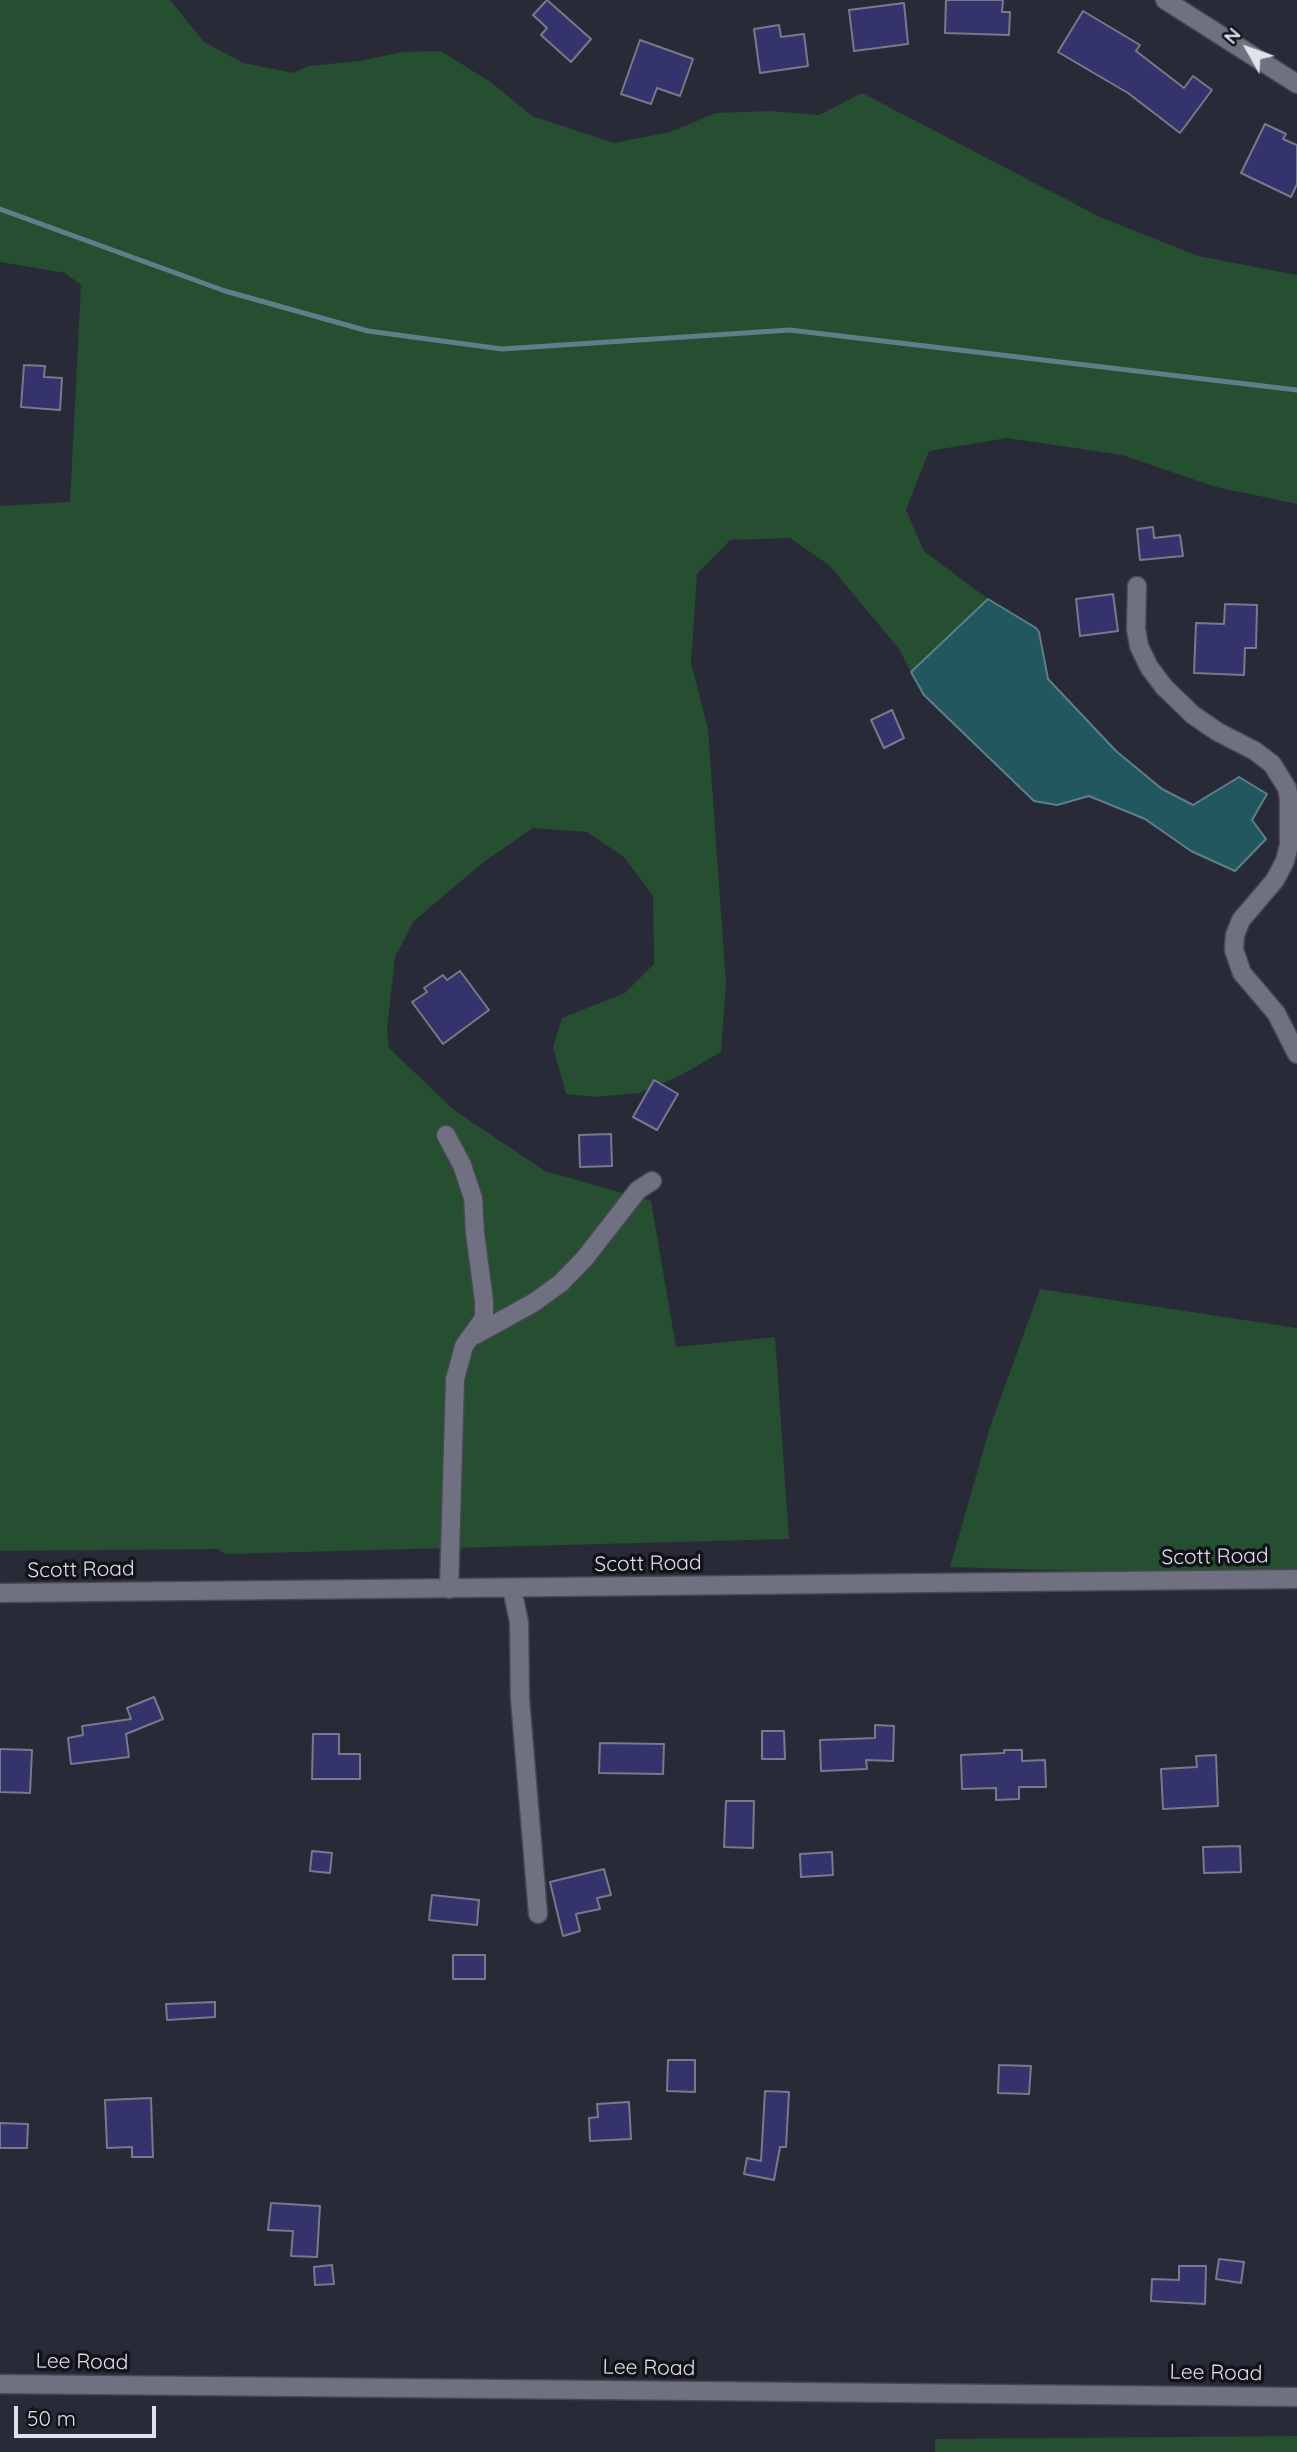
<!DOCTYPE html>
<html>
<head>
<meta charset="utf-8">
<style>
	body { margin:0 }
	#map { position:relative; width:1297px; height:2452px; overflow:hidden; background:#292a37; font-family:Quicksand,sans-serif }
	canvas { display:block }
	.north { position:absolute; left:1213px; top:14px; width:70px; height:70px; -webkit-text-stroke:5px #121319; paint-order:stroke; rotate:310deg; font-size:19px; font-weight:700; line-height:28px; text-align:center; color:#e1e1eb }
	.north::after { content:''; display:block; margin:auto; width:24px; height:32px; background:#e1e1eb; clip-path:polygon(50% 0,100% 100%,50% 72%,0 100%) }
	.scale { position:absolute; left:14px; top:2406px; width:142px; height:32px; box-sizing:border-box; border:4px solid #e1e1eb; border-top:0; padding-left:9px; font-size:21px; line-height:24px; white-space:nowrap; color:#e1e1eb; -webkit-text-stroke:5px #121319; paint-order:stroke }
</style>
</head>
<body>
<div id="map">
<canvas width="1297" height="2452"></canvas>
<div class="north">N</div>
<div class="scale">50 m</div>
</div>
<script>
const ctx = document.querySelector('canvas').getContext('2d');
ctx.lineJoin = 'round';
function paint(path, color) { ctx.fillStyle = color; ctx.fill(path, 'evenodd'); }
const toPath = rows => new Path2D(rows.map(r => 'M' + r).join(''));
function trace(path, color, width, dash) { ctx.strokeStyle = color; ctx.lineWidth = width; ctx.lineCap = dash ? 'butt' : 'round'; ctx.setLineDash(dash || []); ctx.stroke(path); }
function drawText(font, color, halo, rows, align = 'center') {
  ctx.font = font + ' Quicksand,sans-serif'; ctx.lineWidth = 7; ctx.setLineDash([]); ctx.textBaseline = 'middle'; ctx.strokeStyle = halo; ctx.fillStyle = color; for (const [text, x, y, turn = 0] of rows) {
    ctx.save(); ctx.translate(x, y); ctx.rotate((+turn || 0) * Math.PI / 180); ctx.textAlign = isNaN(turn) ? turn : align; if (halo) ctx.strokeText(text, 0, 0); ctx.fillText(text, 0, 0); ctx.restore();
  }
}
paint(toPath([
	[0,0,170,0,204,42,244,63,293,73,309,66,359,61,404,52,441,51,492,83,532,116,614,143,670,132,716,113,770,111,819,115,862,93,1100,217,1198,256,1297,275,1297,504,1216,487,1122,455,1007,438,929,451,906,510,924,551,988,599,911,672,899,649,829,565,790,538,730,540,697,574,691,663,708,729,726,983,721,1052,681,1075,640,1093,595,1097,566,1094,553,1047,562,1018,625,993,654,964,653,896,624,857,587,832,533,828,485,861,414,921,395,957,387,1029,389,1048,454,1110,545,1171,651,1201,676,1347,775,1337,789,1539,226,1554,218,1549,0,1551,0,506,70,502,81,285,65,273,0,262],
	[1040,1289,1297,1328,1297,1578,950,1567,990,1427],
	[1297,2436,1297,2452,935,2452,935,2439]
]), '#264e30');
const water = toPath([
	[988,599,1036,628,1039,632,1048,679,1116,751,1162,789,1193,805,1239,777,1267,794,1252,820,1266,839,1235,871,1191,851,1145,819,1089,796,1057,805,1034,801,924,695,911,672,988,599]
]);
paint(water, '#23575f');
trace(water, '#5c8089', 2);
trace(toPath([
	[0,209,225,291,368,331,502,349,790,330,1297,390]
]), '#5c8089', 5);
const building = toPath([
	[547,0,591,39,571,62,541,35,547,28,533,15,547,0],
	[946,0,1003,0,1002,12,1010,12,1009,35,945,33,946,0],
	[904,3,908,44,854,51,849,10,904,3],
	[1083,11,1140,45,1136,51,1184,88,1193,76,1212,90,1180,133,1128,93,1058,52,1083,11],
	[779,25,781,37,804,34,808,66,760,73,754,29,779,25],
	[640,40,693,59,680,96,657,88,651,104,621,94,640,40],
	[1265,124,1286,134,1283,139,1297,145,1297,184,1291,197,1241,173,1265,124],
	[24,365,45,366,44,377,62,378,60,410,21,407,24,365],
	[1153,527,1154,538,1180,535,1183,556,1140,560,1137,529,1153,527],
	[1113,594,1118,631,1080,636,1076,599,1113,594],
	[1225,604,1257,605,1256,648,1245,648,1244,675,1194,673,1196,623,1224,624,1225,604],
	[892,710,904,738,884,748,871,720,892,710],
	[460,971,489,1010,443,1044,412,1002,427,992,424,988,443,975,447,980,460,971],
	[654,1080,678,1094,657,1130,633,1117,654,1080],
	[611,1134,612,1166,580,1167,579,1135,611,1134],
	[154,1697,163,1719,126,1734,129,1757,71,1764,68,1738,83,1735,82,1726,131,1719,127,1708,154,1697],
	[875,1725,894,1726,893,1761,866,1760,867,1769,821,1771,820,1740,875,1738,875,1725],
	[762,1731,784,1731,785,1759,762,1759,762,1731],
	[313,1734,339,1734,339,1754,360,1754,360,1779,312,1779,313,1734],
	[600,1743,664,1744,663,1774,599,1773,600,1743],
	[0,1749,32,1750,30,1793,0,1792,0,1749],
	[1004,1750,1022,1750,1022,1761,1045,1760,1046,1787,1019,1787,1019,1799,996,1800,996,1788,962,1789,961,1755,1004,1753,1004,1750],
	[1216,1755,1218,1806,1163,1809,1161,1769,1197,1767,1196,1756,1216,1755],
	[726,1801,754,1801,753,1848,724,1847,726,1801],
	[1240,1846,1241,1872,1204,1873,1203,1847,1240,1846],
	[312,1851,332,1853,330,1873,310,1871,312,1851],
	[832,1852,833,1875,801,1877,800,1854,832,1852],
	[604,1869,611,1895,597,1898,600,1909,576,1914,580,1931,563,1936,550,1882,604,1869],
	[432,1895,479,1900,477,1925,429,1920,432,1895],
	[453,1955,485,1955,485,1979,453,1979,453,1955],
	[215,2002,215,2017,167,2020,166,2004,215,2002],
	[668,2060,695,2060,695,2092,667,2091,668,2060],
	[999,2065,1031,2066,1029,2094,998,2093,999,2065],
	[765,2091,789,2092,786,2147,780,2147,774,2180,744,2174,747,2158,761,2161,765,2091],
	[151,2098,153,2157,132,2157,132,2147,107,2148,105,2100,151,2098],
	[629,2102,631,2139,590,2141,589,2118,598,2117,597,2104,629,2102],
	[0,2123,28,2124,27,2148,0,2148,0,2123],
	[271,2203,320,2206,317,2257,291,2256,293,2231,268,2230,271,2203],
	[1219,2259,1244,2262,1241,2283,1216,2279,1219,2259],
	[332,2265,334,2284,315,2285,314,2267,332,2265],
	[1179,2266,1206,2266,1205,2304,1151,2301,1152,2279,1179,2280,1179,2266]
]);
paint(building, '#34336b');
trace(building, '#78798a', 2);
const minor = toPath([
	[1165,0,1297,84],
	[1137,586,1136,629,1139,646,1149,667,1164,687,1193,715,1218,732,1255,751,1272,764,1287,788,1289,799,1289,845,1285,861,1275,880,1241,920,1235,935,1234,950,1242,973,1276,1013,1297,1054],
	[446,1135,462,1165,473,1198,475,1233,484,1301,484,1318,464,1346,455,1379,449,1589],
	[475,1335,533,1303,561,1283,585,1258,638,1190,652,1181],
	[512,1589,519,1622,520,1699,538,1914],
	[0,1593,1297,1579],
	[0,2384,1297,2397]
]);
trace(minor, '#484853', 21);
trace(minor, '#6f7181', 18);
drawText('21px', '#e1e1eb', '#121319', [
	["Scott Road",1215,1557,-1],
	["Scott Road",648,1564,-1],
	["Scott Road",81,1570,-1],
	["Lee Road",82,2362,1],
	["Lee Road",649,2368,1],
	["Lee Road",1216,2373,1]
]);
</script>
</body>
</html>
